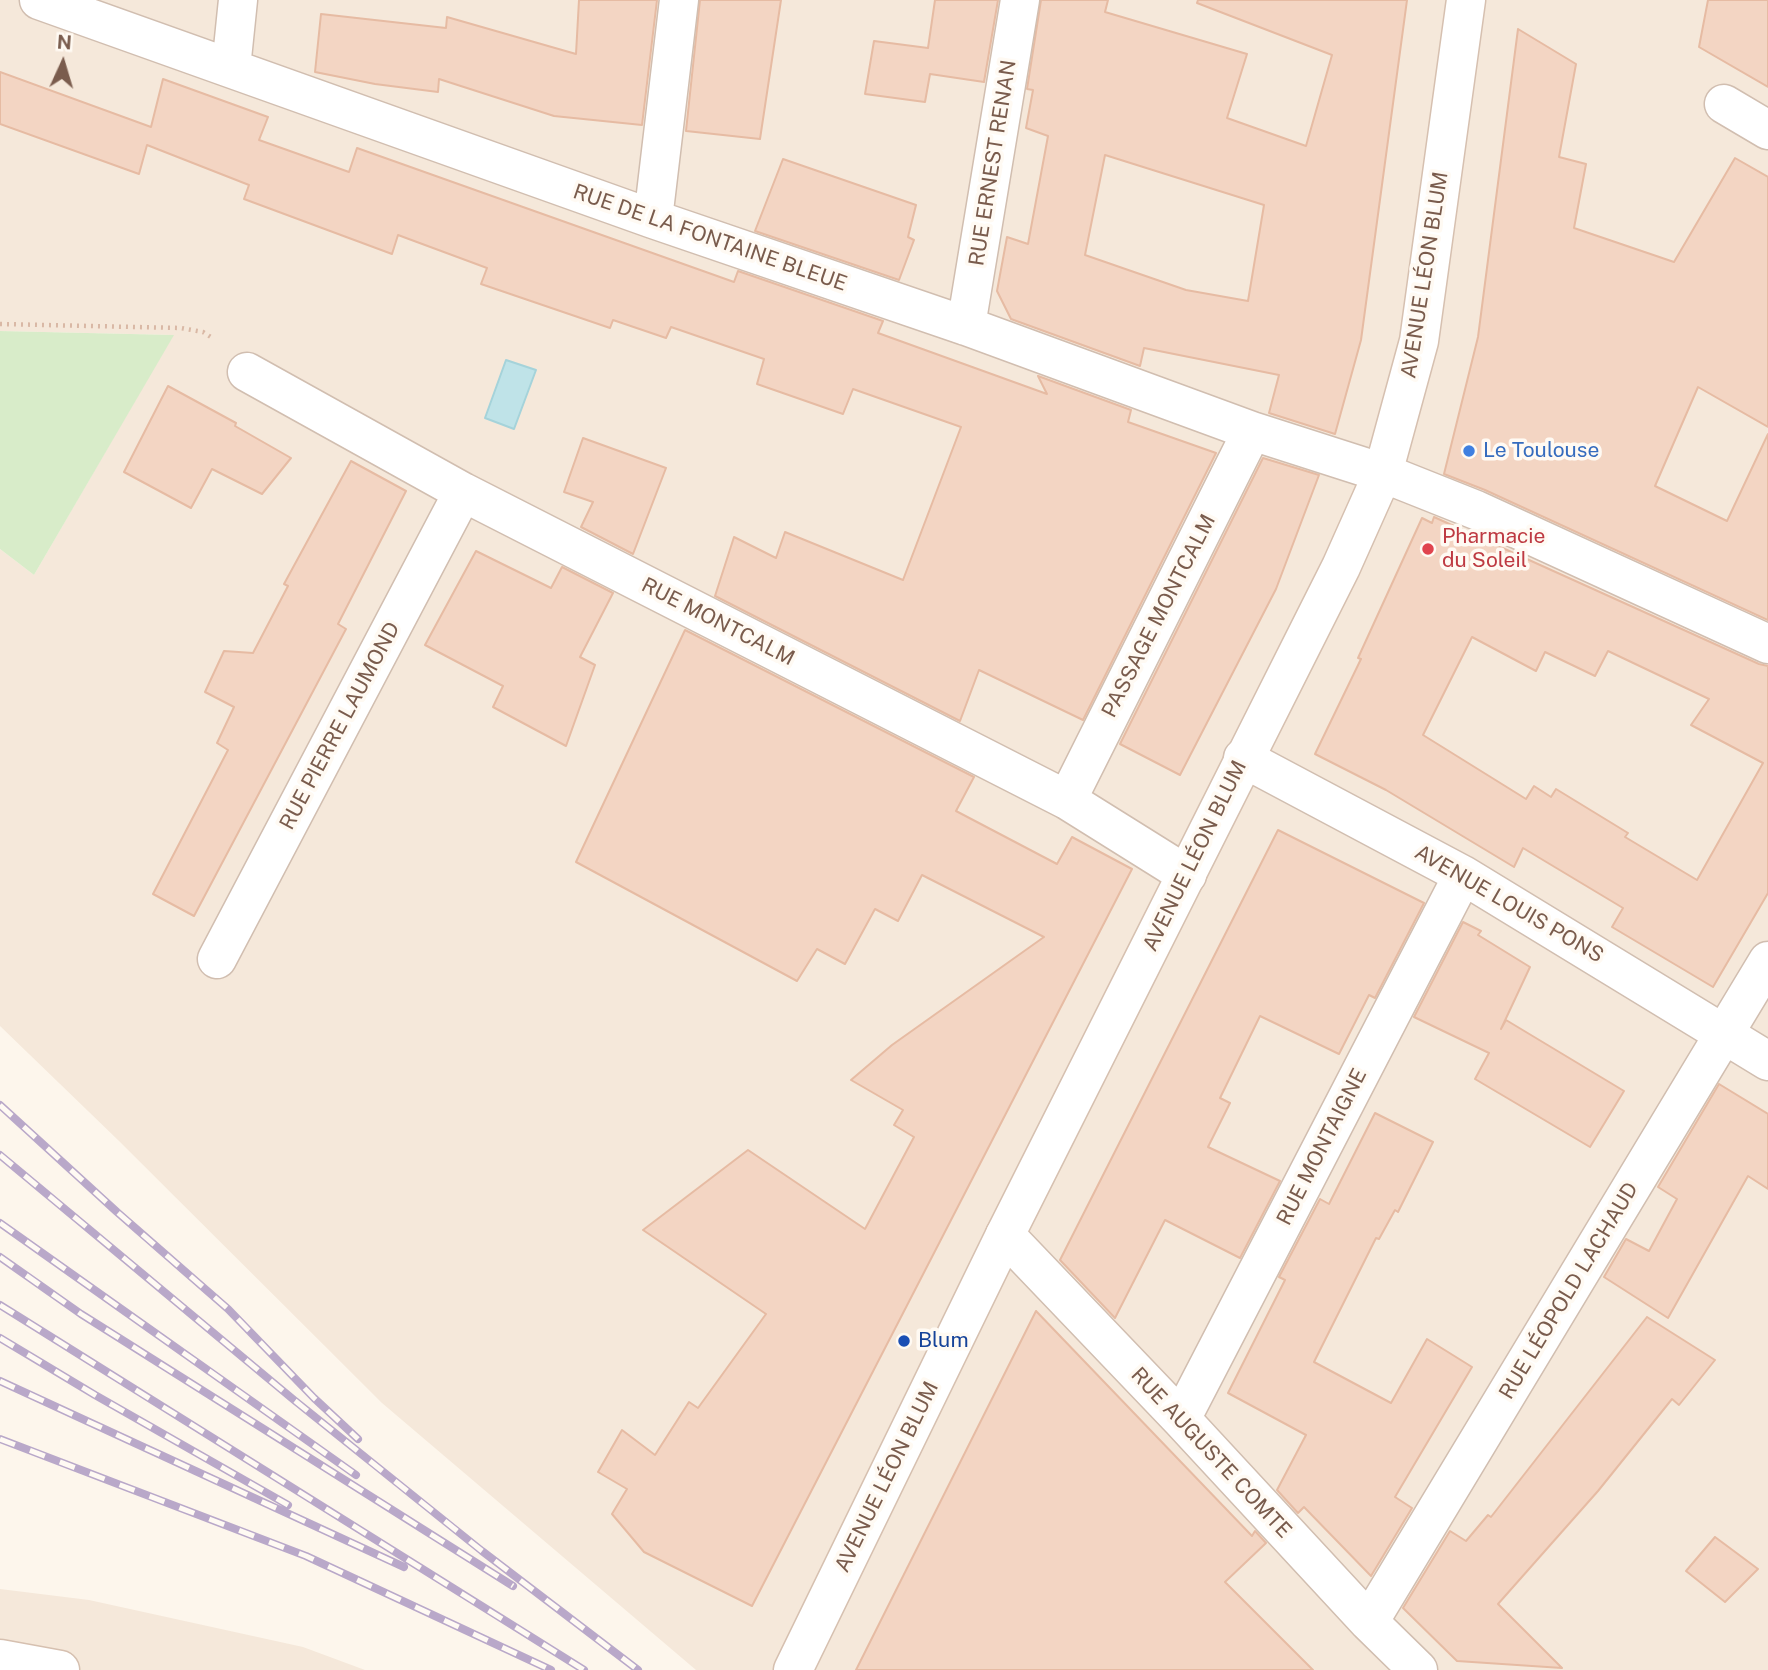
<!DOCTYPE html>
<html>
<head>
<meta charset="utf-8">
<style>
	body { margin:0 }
	#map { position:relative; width:1768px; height:1670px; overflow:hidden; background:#fdf6ec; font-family:"Public Sans",sans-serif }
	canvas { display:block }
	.north { position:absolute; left:28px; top:28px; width:70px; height:70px; -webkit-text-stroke:5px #fffaf3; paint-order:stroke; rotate:4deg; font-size:19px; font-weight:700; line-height:28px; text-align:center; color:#7a5c4d }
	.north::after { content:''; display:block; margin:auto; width:24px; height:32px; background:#7a5c4d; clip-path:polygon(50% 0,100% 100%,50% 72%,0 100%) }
</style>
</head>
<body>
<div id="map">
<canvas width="1768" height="1670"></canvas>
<div class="north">N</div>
</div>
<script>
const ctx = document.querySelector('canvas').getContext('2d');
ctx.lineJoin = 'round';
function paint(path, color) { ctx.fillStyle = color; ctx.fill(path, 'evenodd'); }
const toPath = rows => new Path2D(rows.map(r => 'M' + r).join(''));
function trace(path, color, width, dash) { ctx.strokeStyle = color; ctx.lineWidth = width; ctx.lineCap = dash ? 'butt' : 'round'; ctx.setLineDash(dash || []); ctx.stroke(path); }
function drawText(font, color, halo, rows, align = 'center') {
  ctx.font = font + ' "Public Sans",sans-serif'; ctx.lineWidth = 7; ctx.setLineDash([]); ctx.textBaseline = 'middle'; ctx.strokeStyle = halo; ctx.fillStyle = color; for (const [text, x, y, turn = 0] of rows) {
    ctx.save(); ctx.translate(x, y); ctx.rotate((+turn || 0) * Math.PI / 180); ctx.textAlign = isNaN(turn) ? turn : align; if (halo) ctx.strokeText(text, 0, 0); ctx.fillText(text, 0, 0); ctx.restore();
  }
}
paint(toPath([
	[0,0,1768,0,1768,1670,696,1670,382,1403,118,1140,0,1026,0,549,34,575,173,335,0,331],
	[0,1589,89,1600,303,1647,365,1670,0,1670]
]), '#f5e8da');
paint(toPath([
	[0,331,174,335,34,575,0,549]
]), '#d8ecc9');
const water = toPath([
	[506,360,536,370,514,429,485,418,506,360]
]);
paint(water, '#bfe3e8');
trace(water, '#a5d3da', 2);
const building = toPath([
	[579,0,657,0,642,125,554,116,439,79,438,92,375,84,315,72,321,14,446,28,447,17,576,54,579,0],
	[700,0,781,0,760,139,686,131,700,0],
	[935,0,998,0,984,82,930,74,925,102,865,94,874,41,928,48,935,0],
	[1041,0,1108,0,1105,12,1247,54,1227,118,1306,146,1332,55,1197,3,1198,0,1407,0,1361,340,1335,434,1269,413,1279,375,1144,348,1140,366,1011,319,997,291,1007,237,1028,244,1048,136,1026,128,1033,90,1027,89,1041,0],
	[1105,155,1264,205,1248,301,1186,290,1085,255,1105,155],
	[1708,0,1768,0,1768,87,1699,47,1708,0],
	[1518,29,1576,64,1559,157,1586,164,1574,228,1674,262,1735,158,1768,177,1768,427,1698,387,1655,486,1727,521,1768,434,1768,620,1485,490,1444,474,1478,337,1518,29],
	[0,72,151,127,163,79,268,117,259,140,349,172,357,148,734,282,738,271,883,321,878,333,1047,394,1038,376,1131,410,1128,422,1216,453,1083,720,979,670,960,721,715,596,734,537,776,558,785,532,903,580,961,427,853,389,843,414,757,384,764,359,671,327,666,338,613,320,610,328,481,284,487,268,398,235,392,254,244,199,249,185,147,145,139,174,0,124,0,72],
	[783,159,916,205,908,237,914,240,899,280,755,231,783,159],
	[168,386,236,423,235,426,291,458,262,494,212,469,191,508,124,472,168,386],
	[583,438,666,468,633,554,581,527,593,502,564,492,583,438],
	[1263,458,1319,475,1276,589,1180,775,1120,744,1263,458],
	[351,461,406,491,338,624,346,629,194,916,153,894,228,750,217,743,234,707,205,692,224,651,253,653,288,586,284,584,351,461],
	[1434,517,1759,664,1768,666,1768,893,1713,987,1612,927,1623,908,1523,848,1514,867,1386,790,1315,754,1361,659,1358,658,1422,518,1432,523,1434,517],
	[1472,637,1536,671,1545,652,1595,676,1608,651,1709,699,1691,725,1763,763,1697,880,1625,837,1628,833,1556,789,1551,797,1534,786,1526,799,1423,735,1472,637],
	[476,551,551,588,562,567,613,593,580,657,595,665,566,746,493,707,503,686,425,645,476,551],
	[685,630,974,777,956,811,1057,864,1072,837,1132,869,752,1606,644,1552,612,1514,627,1489,598,1472,622,1430,655,1455,689,1402,698,1408,766,1314,643,1230,748,1150,865,1229,914,1137,894,1125,903,1110,851,1080,892,1045,1044,937,922,875,898,921,875,909,845,964,817,949,797,981,576,862,685,630],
	[1278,830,1424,903,1375,998,1369,995,1339,1054,1260,1016,1220,1098,1230,1103,1208,1147,1280,1181,1240,1258,1165,1220,1115,1318,1060,1260,1278,830],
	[1463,922,1481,931,1478,935,1530,967,1501,1029,1506,1020,1624,1091,1590,1147,1475,1079,1489,1053,1414,1017,1463,922],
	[1719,1084,1768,1114,1768,1189,1748,1176,1668,1318,1604,1277,1626,1239,1649,1251,1677,1199,1658,1187,1719,1084],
	[1375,1113,1433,1142,1398,1212,1395,1210,1379,1239,1376,1238,1314,1362,1391,1403,1427,1339,1472,1367,1395,1497,1412,1508,1371,1576,1304,1507,1298,1513,1277,1490,1306,1435,1228,1393,1285,1280,1279,1277,1320,1199,1329,1204,1375,1113],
	[1036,1311,1252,1536,1255,1531,1266,1543,1225,1582,1313,1670,856,1670,1036,1311],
	[1647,1317,1715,1360,1679,1405,1672,1399,1598,1491,1498,1604,1562,1668,1457,1661,1403,1608,1450,1531,1466,1541,1488,1515,1491,1517,1647,1317],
	[1715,1537,1758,1569,1725,1602,1686,1571,1715,1537]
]);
paint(building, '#f3d5c3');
trace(building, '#e6bba3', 2);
const minor = toPath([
	[39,0,653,219,966,326,1252,431,1383,473,1476,510,1768,644],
	[231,68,238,0],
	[1724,104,1768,130],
	[653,219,679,0],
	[966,326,1020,0],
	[247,372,463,492,1067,800,1187,875],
	[1243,758,1463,875,1768,1061],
	[1067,800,1252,431],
	[217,959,463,492],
	[1005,1235,1181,1419,1369,1622,1418,1670],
	[1181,1419,1463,875],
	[1369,1622,1768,961]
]);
const secondary = toPath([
	[0,1659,60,1670],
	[793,1670,1005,1235,1341,567,1383,473,1419,341,1466,0]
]);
trace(minor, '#d1beb0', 41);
trace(secondary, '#d6c0b0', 41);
trace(toPath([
	[0,324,181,328,203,332,214,339]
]), '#d9b8a5', 4.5, [2, 5]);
trace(minor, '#fff', 38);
trace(secondary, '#fff', 38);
const rail = toPath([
	[0,1105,117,1212,228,1309,314,1398,358,1439],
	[0,1155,294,1400,482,1551,638,1670],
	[0,1223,356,1475],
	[0,1257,81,1314,513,1586],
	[0,1305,584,1670],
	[0,1338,95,1395,288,1505],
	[0,1381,404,1567],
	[0,1439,306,1556,551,1670]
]);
trace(rail, '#b9a8c9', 8);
trace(rail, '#fffaf3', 5, [16]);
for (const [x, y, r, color] of [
	[1469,451,7,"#3f7fe0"],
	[1428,549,7,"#e0444e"],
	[904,1341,7,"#1a4fb4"]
]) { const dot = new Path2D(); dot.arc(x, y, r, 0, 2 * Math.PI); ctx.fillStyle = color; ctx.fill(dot); trace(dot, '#fffaf3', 2.5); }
drawText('21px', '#7a5c4d', '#fffaf3', [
	["RUE ERNEST RENAN",993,163,-81],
	["RUE DE LA FONTAINE BLEUE",710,238,19],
	["AVENUE LÉON BLUM",1425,275,-81],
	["PASSAGE MONTCALM",1159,616,-63],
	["RUE MONTCALM",718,622,27],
	["RUE PIERRE LAUMOND",340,726,-62],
	["AVENUE LÉON BLUM",1195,856,-64],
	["AVENUE LOUIS PONS",1509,904,30],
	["RUE MONTAIGNE",1322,1147,-63],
	["RUE LÉOPOLD LACHAUD",1569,1291,-59],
	["RUE AUGUSTE COMTE",1211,1453,47],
	["AVENUE LÉON BLUM",887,1477,-64]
]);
drawText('21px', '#366cbe', '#fffaf3', [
	["Le Toulouse",1483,451]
], 'left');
drawText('21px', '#be3a42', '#fffaf3', [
	["Pharmacie",1442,537],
	["du Soleil",1442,561]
], 'left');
drawText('21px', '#164399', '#fffaf3', [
	["Blum",918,1341]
], 'left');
</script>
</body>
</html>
